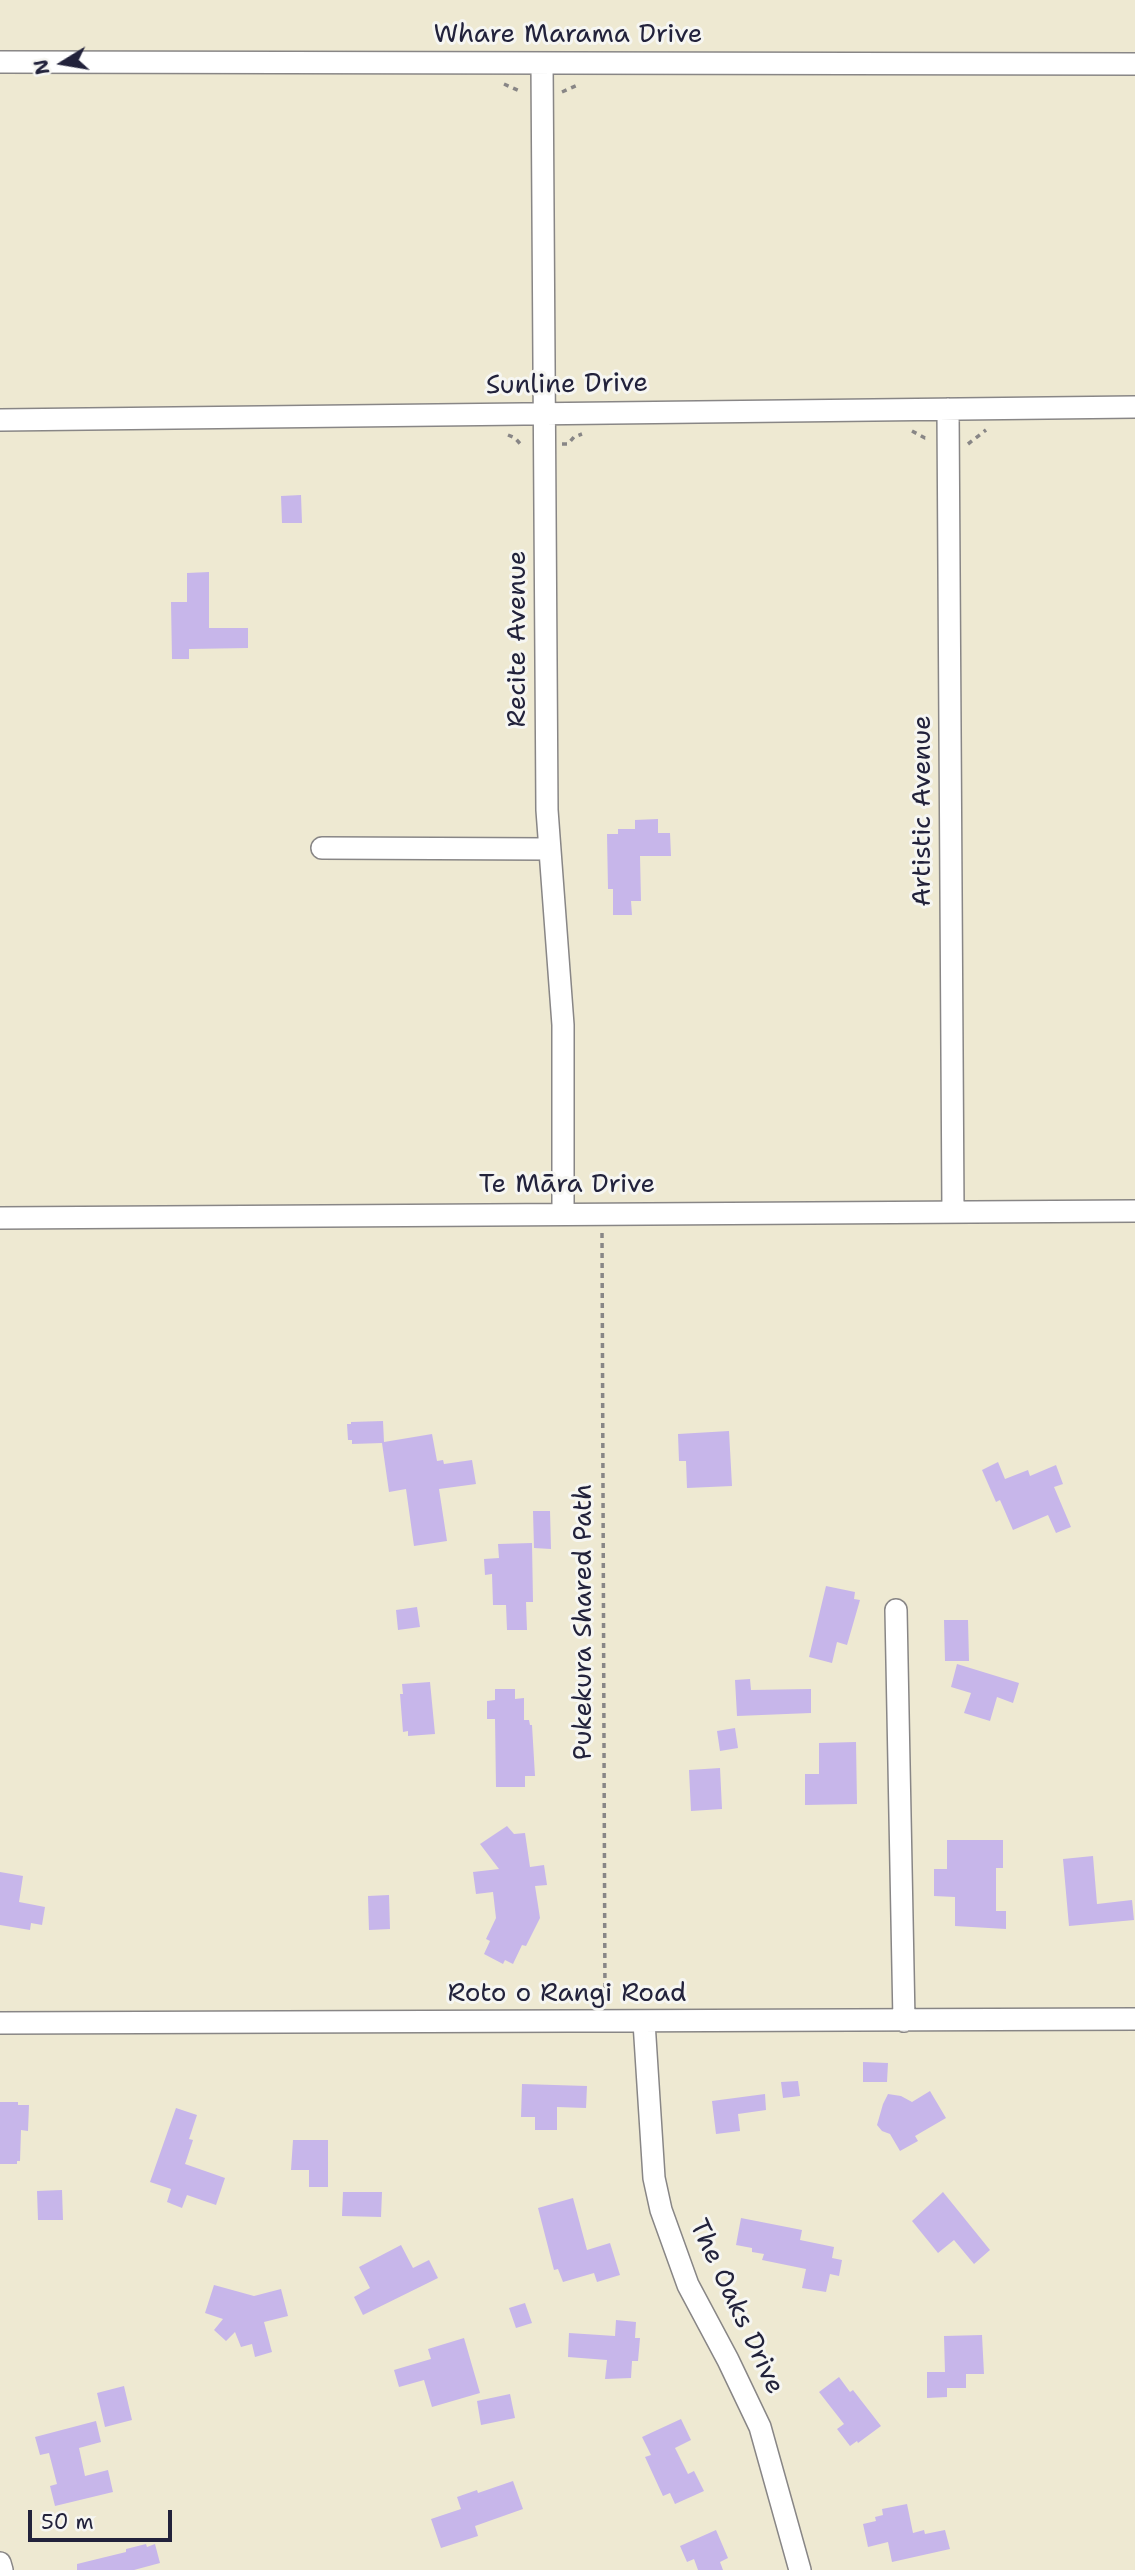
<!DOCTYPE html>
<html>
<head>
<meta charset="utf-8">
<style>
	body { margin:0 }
	#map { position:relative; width:1135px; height:2570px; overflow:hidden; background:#eee9d2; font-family:"Shantell Sans",sans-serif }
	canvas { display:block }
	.north { position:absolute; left:28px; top:28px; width:70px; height:70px; -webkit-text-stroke:5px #f6f6f2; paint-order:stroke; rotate:259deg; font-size:19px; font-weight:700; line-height:28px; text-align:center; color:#22223b }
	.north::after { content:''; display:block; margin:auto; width:24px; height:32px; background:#22223b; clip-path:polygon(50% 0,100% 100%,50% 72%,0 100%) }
	.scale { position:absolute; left:28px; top:2510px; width:144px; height:32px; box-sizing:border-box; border:4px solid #22223b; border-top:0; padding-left:9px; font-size:21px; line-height:24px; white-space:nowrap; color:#22223b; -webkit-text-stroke:5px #f6f6f2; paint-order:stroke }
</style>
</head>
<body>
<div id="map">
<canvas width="1135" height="2570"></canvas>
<div class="north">N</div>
<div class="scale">50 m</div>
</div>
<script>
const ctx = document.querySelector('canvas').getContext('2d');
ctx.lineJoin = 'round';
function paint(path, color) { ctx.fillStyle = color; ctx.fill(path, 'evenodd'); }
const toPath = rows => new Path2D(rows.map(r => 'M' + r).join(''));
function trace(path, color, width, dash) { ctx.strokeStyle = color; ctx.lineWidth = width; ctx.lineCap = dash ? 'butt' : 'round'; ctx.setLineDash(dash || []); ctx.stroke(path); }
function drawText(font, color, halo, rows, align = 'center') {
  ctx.font = font + ' "Shantell Sans",sans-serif'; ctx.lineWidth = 6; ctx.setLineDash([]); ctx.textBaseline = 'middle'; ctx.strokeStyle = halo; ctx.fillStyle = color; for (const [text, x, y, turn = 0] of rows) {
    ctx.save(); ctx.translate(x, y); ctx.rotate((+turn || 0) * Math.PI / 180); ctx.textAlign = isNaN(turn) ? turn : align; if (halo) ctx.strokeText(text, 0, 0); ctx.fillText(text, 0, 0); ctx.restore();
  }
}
paint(toPath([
	[301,495,302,523,282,523,281,496],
	[209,572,209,628,248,628,248,648,189,649,189,659,172,659,171,602,187,602,187,573],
	[658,819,658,833,670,833,671,856,640,856,641,901,631,901,632,915,613,915,613,889,608,889,607,834,618,834,618,829,635,829,635,820],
	[383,1421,384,1442,432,1434,437,1461,443,1460,444,1464,472,1460,476,1484,439,1489,447,1541,414,1546,406,1489,389,1492,382,1443,352,1444,352,1440,348,1440,347,1424,351,1424,351,1422],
	[729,1431,732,1486,687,1488,686,1461,679,1461,678,1434],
	[998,1462,1005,1479,1028,1470,1030,1476,1056,1465,1063,1484,1054,1487,1071,1527,1056,1533,1048,1515,1013,1530,1000,1500,996,1502,982,1470],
	[533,1511,550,1511,551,1549,534,1548],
	[532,1543,533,1602,526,1602,527,1630,507,1630,506,1605,493,1605,492,1574,485,1575,484,1559,499,1558,498,1544],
	[826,1586,855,1592,854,1599,860,1600,847,1645,837,1642,832,1663,809,1657],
	[417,1607,420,1627,398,1630,396,1610],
	[944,1620,968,1620,969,1661,945,1661],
	[957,1664,1019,1683,1013,1703,997,1697,990,1721,964,1713,971,1693,951,1687],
	[750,1679,751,1690,811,1689,811,1713,737,1716,735,1680],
	[430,1682,435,1734,408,1736,408,1731,403,1732,400,1694,403,1694,402,1684],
	[495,1689,515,1689,515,1699,524,1698,524,1720,529,1720,530,1725,532,1725,535,1776,525,1776,525,1787,496,1787,495,1719,487,1719,487,1701,495,1700],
	[735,1728,738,1748,720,1751,717,1731],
	[856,1742,857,1804,805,1805,805,1774,819,1774,819,1743],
	[720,1768,722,1809,691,1811,689,1770],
	[507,1826,514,1834,525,1833,530,1867,544,1865,547,1885,535,1886,540,1918,526,1946,522,1945,513,1964,505,1960,503,1964,484,1954,490,1941,486,1939,496,1918,493,1892,476,1894,473,1872,499,1869,480,1844],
	[947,1840,1003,1840,1003,1868,996,1868,996,1911,1006,1911,1006,1929,955,1926,955,1897,934,1896,934,1869,947,1869],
	[1093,1856,1097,1904,1132,1900,1134,1920,1069,1926,1063,1859],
	[0,1872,23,1876,19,1902,45,1907,42,1925,31,1923,30,1930,0,1925],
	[389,1895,390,1929,369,1930,368,1896],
	[863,2062,888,2063,887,2082,863,2082],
	[798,2081,800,2096,783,2098,781,2082],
	[522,2084,587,2086,586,2108,557,2107,557,2130,535,2130,535,2117,521,2117],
	[930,2091,946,2118,915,2136,918,2141,900,2151,890,2134,882,2131,877,2125,883,2104,888,2094,901,2096,912,2102],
	[765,2094,766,2110,738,2114,740,2131,716,2134,712,2101],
	[0,2102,18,2102,18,2105,29,2105,28,2131,21,2130,20,2161,17,2161,17,2164,0,2164],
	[176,2108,197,2115,189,2139,193,2140,185,2164,225,2178,216,2205,187,2195,182,2208,167,2202,171,2189,150,2182],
	[293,2140,328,2140,328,2187,309,2187,309,2170,291,2170],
	[62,2190,63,2220,38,2220,37,2191],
	[343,2192,382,2192,381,2217,342,2216],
	[943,2192,990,2250,974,2264,954,2240,938,2253,912,2221],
	[573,2198,587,2250,610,2243,620,2275,597,2282,594,2273,563,2282,558,2269,554,2270,538,2208],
	[741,2218,802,2230,800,2240,834,2247,832,2258,842,2260,839,2276,830,2274,826,2292,802,2288,806,2269,762,2260,764,2254,752,2252,752,2248,736,2245],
	[401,2245,413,2268,429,2260,438,2278,363,2315,354,2297,370,2288,359,2267],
	[214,2285,254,2296,281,2289,288,2316,264,2322,272,2352,255,2357,252,2344,241,2347,235,2332,226,2341,214,2330,223,2319,205,2313],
	[525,2303,532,2323,516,2328,509,2308],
	[616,2320,636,2322,635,2338,640,2338,638,2361,632,2361,631,2378,605,2379,607,2360,568,2357,569,2333,615,2336],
	[982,2335,984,2374,966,2374,966,2388,947,2388,947,2397,927,2398,927,2372,945,2372,944,2336],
	[464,2338,480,2393,432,2407,424,2380,399,2387,394,2370,431,2359,428,2349],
	[839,2377,850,2392,853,2390,881,2426,858,2443,857,2441,850,2446,837,2429,844,2424,819,2392],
	[124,2386,132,2420,105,2427,97,2393],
	[510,2394,515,2418,481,2425,477,2401],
	[681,2419,691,2440,675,2448,688,2474,694,2471,704,2491,675,2504,670,2493,663,2496,645,2457,651,2455,642,2437],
	[96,2421,101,2442,79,2448,85,2476,108,2470,113,2492,55,2506,50,2486,57,2484,49,2453,40,2455,35,2437],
	[513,2481,523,2509,475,2526,478,2536,441,2548,431,2519,461,2509,457,2497,477,2490,478,2493],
	[907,2504,913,2533,924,2530,925,2534,945,2530,950,2549,892,2562,888,2542,868,2547,863,2524,876,2521,875,2517,883,2515,882,2509],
	[716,2530,728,2558,720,2562,723,2570,698,2570,694,2559,687,2562,680,2546],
	[146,2544,147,2547,155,2544,160,2563,134,2570,77,2570,77,2564,126,2552,126,2549]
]), '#c7b6ea');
const minor = toPath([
	[0,62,1135,64],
	[542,63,547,810,563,1025,563,1213],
	[948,409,953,1212],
	[0,420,1135,407],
	[322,848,549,849],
	[0,1218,1135,1211],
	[896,1610,904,2021],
	[644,2022,654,2178,661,2210,688,2285,728,2360,760,2427,800,2570],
	[0,2023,1135,2019],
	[0,2563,2,2570]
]);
trace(minor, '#888686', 24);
trace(toPath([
	[504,84,522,92],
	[562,92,580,84],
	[912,431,925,438,930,438],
	[508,435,515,438,523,447],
	[562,444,568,444,574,437,582,434],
	[968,444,986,430],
	[602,1233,605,2001]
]), '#888686', 3.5, [5, 5]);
trace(minor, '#fff', 21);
drawText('26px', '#22223b', '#f6f6f2', [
	["Whare Marama Drive",568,35],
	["Sunline Drive",567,385,-1],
	["Recite Avenue",518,639,-90],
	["Artistic Avenue",923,811,-90],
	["Te Māra Drive",567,1185],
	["Pukekura Shared Path",584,1622,-90],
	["Roto o Rangi Road",567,1994],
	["The Oaks Drive",736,2307,65]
]);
</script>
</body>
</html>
